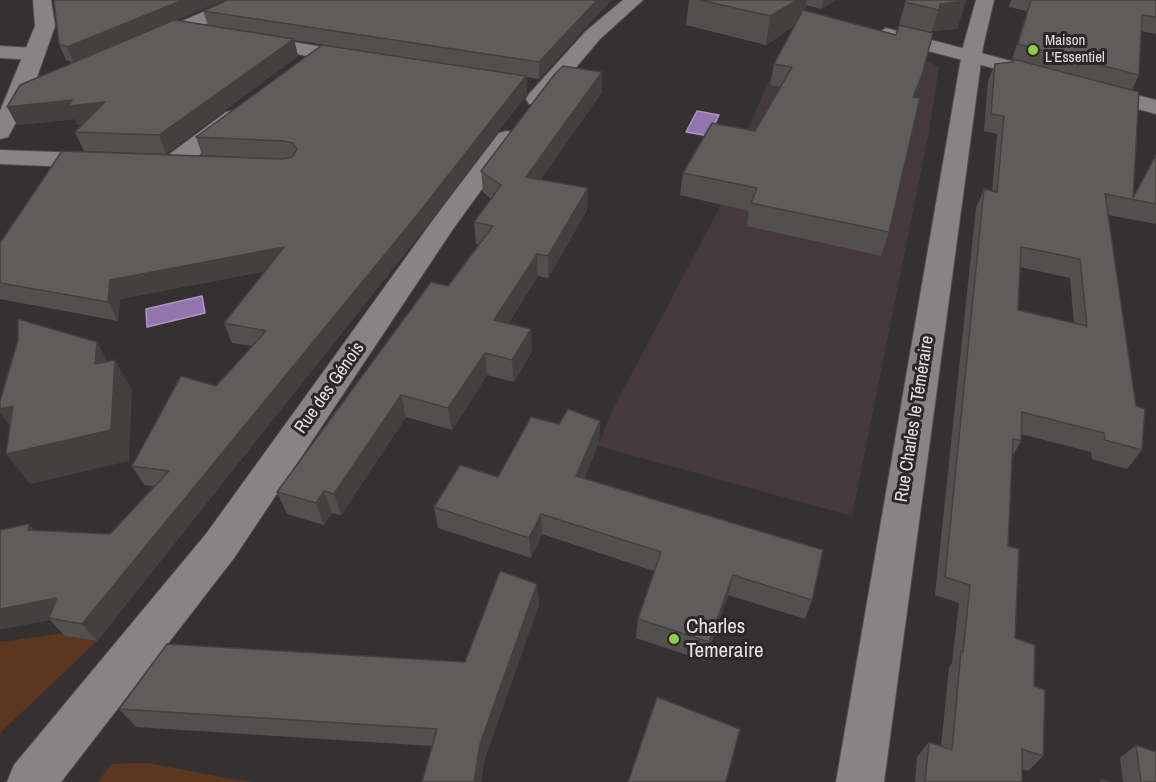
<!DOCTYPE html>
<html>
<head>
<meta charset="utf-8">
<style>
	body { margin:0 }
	canvas { display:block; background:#353132 }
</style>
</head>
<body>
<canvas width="1156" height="782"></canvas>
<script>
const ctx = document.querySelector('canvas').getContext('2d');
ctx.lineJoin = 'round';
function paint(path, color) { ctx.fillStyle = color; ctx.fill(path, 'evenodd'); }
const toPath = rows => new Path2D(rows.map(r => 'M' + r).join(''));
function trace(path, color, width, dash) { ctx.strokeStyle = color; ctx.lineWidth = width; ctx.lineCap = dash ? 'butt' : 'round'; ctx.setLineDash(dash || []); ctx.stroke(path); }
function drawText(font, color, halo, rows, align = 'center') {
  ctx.font = font + ' "Archivo Narrow",sans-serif'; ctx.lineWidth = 6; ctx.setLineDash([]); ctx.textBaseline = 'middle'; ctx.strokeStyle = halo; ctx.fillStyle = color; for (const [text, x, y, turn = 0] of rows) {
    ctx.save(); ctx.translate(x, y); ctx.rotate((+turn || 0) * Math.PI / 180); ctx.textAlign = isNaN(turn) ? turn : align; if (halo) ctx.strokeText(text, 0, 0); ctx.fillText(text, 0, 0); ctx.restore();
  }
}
paint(toPath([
	[825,33,930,62,939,68,928,136,852,516,598,446,612,411,721,205,680,195,710,145,743,140,777,63]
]), '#443a3d');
paint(toPath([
	[66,633,65,636,97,641,0,733,0,642],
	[148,763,231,779,254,782,98,782,111,764]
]), '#5c361f');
const water = toPath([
	[697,111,719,115,709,136,686,132,697,111],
	[202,296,205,313,147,327,146,309,202,296]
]);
paint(water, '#9176ae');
trace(water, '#aa96be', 1.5);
const minor = toPath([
	[231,0,255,0,252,4,159,45,152,47,145,45,142,41,145,37,231,0],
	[623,0,643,0,600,39,545,104,529,104,526,99,529,94,586,31,623,0],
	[976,0,994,0,983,47,884,782,836,782,963,47,976,0],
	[252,35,358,53,365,55,368,59,365,63,358,65,245,45,242,41,245,37,252,35],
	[0,46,34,48,41,50,44,54,41,58,34,60,0,58,0,46],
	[234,110,242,112,245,117,242,122,181,169,172,171,0,164,0,150,167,156,226,112,234,110],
	[507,131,515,133,519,138,453,229,234,558,61,782,7,782,14,765,206,534,433,220,499,133,507,131]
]);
const tertiary = toPath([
	[33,0,51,0,55,26,30,97,8,137,0,139,0,111,35,26,33,0]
]);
const secondary = toPath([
	[886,28,1049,71,1053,75,1049,79,1042,81,879,38,876,34,886,28],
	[1094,84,1156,100,1156,114,1086,95,1083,90,1086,85,1094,84]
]);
trace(minor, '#504d4e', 2);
trace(tertiary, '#504d4e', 2);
trace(secondary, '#504d4e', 2);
paint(minor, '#888384');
paint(tertiary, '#888384');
paint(secondary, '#888384');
paint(toPath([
	[54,0,224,0,176,20,208,25,203,11,611,0,539,79,526,77,527,94,421,233,97,641,65,636,50,620,0,629,34,530,110,534,154,486,144,485,132,466,216,386,252,346,232,343,224,323,266,271,120,299,118,321,0,299,0,243,284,159,202,155,196,137,496,72,294,40,298,56,166,154,84,151,75,132,83,124,78,125,75,119,17,125,74,63,66,60,59,44],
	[689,0,835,0,821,9,806,5,805,11,896,35,906,0,966,0,957,29,932,31,915,98,889,232,881,256,747,226,749,211,680,195,683,173,755,131,780,87,770,85,774,64,794,26,766,45,686,25],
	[1011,0,1156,0,1156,34,1141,31,1139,75,1132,90,1133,197,1156,155,1156,224,1108,215,1142,450,1127,469,1092,459,1091,452,1021,434,1021,441,1012,457,1008,546,1015,638,1034,686,1043,756,1028,771,1022,769,1022,782,915,782,917,757,929,742,941,746,949,668,952,663,959,603,935,595,976,208,984,189,992,191,997,134,984,131,988,81,995,64,1012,62,1013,60,1012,60,1027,11,1009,7],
	[1020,267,1070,278,1074,323,1018,310],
	[602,72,602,92,540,180,588,188,587,210,548,278,538,276,508,324,532,351,514,382,487,375,452,430,406,417,341,515,332,513,324,525,287,514,277,492,448,286,479,244,476,244,474,222,491,199,483,192,481,171],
	[600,421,599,442,584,479,812,600,805,619,728,595,705,661,636,638,638,619,654,571,542,534,531,558,438,528,434,507,498,477,559,424],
	[537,584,539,604,484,761,481,782,422,782,432,746,136,727,119,709,465,662],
	[1136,745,1156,782,1123,782,1120,758]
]), '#534f4e');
paint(toPath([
	[183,0,224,0,74,63,67,47],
	[597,0,611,0,539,79,539,62],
	[797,0,807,0,803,20,766,45,770,16],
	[823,0,835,0,821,9],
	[966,1,957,29,932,31,940,4],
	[294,39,298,56,166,154,159,135],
	[602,72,602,92,527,198,526,177],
	[922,75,916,97,906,119,913,97],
	[526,76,527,94,421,233,97,641,82,624],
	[72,100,105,102,113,121,78,125,75,119,17,125,7,107],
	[588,188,587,210,548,278,548,256],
	[284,247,290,266,120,299,118,321,108,302,110,280],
	[537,254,538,276,496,343,494,320],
	[531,329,532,351,514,382,512,360],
	[97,342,114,373,115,360,132,390,129,461,30,484,6,454,95,364],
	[485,353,487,375,452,430,448,408],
	[401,395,406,417,341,515,334,494],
	[13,406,20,440,0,412,0,409],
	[600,421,599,442,576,497,576,476],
	[324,491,332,513,324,525,316,503],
	[541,514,542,534,531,558,529,538],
	[29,524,44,543,28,530],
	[733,575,728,595,705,661,709,642],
	[537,584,539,604,484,761,481,782,474,782,480,744],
	[57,598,49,618,50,620,0,629,0,609]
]), '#434040');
const building = toPath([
	[54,0,183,0,67,47,59,44,54,0],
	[228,0,597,0,539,62,203,11,228,0],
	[700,0,797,0,770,16,700,0],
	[906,0,966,0,966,1,940,4,939,10,905,2,906,0],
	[1031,0,1156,0,1156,17,1142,15,1139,75,1018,44,1031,0],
	[803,10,896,35,899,25,933,33,922,75,913,97,920,98,889,232,751,203,757,188,683,173,712,123,755,131,792,67,774,64,803,10],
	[174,20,294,39,159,135,75,132,105,102,69,106,72,100,7,107,20,85,174,20],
	[322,45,526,76,418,214,82,624,49,618,57,598,0,609,0,530,29,524,28,530,110,534,169,471,132,466,181,376,216,386,266,331,224,323,284,247,110,280,108,302,0,283,0,243,62,151,283,159,292,157,297,149,293,143,283,141,196,137,322,45],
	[1013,59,1139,92,1133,198,1156,155,1156,204,1105,194,1136,406,1145,409,1142,450,1105,440,1104,433,1022,412,1021,441,1013,439,1008,546,1019,549,1015,638,1035,645,1034,686,1045,690,1043,756,1022,749,1022,782,925,782,929,742,952,750,961,651,963,652,970,585,945,577,984,189,997,192,1004,116,991,114,995,64,1013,62,1013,59],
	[1021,247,1080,259,1087,326,1018,310,1021,247],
	[563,66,602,72,526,177,588,188,548,256,537,254,494,320,531,329,512,360,485,353,448,408,401,395,334,494,324,491,316,503,277,492,431,282,448,286,493,226,474,222,501,185,481,171,554,75,563,66],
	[18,319,97,342,95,364,115,360,111,430,6,454,13,406,0,409,0,401,18,340,18,319],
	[568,409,600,421,576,476,823,550,812,600,733,575,709,642,638,619,661,552,541,514,529,538,434,507,460,465,498,477,531,417,559,424,568,409],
	[500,571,537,584,480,744,474,782,422,782,437,729,119,709,167,644,465,662,500,571],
	[657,697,740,729,726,782,628,782,657,697],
	[1136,745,1156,752,1156,782,1141,782,1136,745],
	[1100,779,1109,782,1101,782,1100,779]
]);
paint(building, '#605c5b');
trace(building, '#434040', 1.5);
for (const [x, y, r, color] of [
	[1033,50,6,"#8cce45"],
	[674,639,6,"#8cce45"]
]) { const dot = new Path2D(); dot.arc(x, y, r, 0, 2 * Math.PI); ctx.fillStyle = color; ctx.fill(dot); trace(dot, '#2b2728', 2); }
drawText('15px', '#e5e2e3', '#2b2728', [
	["Maison",1045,41],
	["L'Essentiel",1045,58]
], 'left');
drawText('18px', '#e5e2e3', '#2b2728', [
	["Rue des Génois",330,388,-55],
	["Rue Charles le Téméraire",915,419,-81]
]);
drawText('21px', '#e5e2e3', '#2b2728', [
	["Charles",686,627],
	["Temeraire",686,651]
], 'left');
</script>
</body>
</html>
